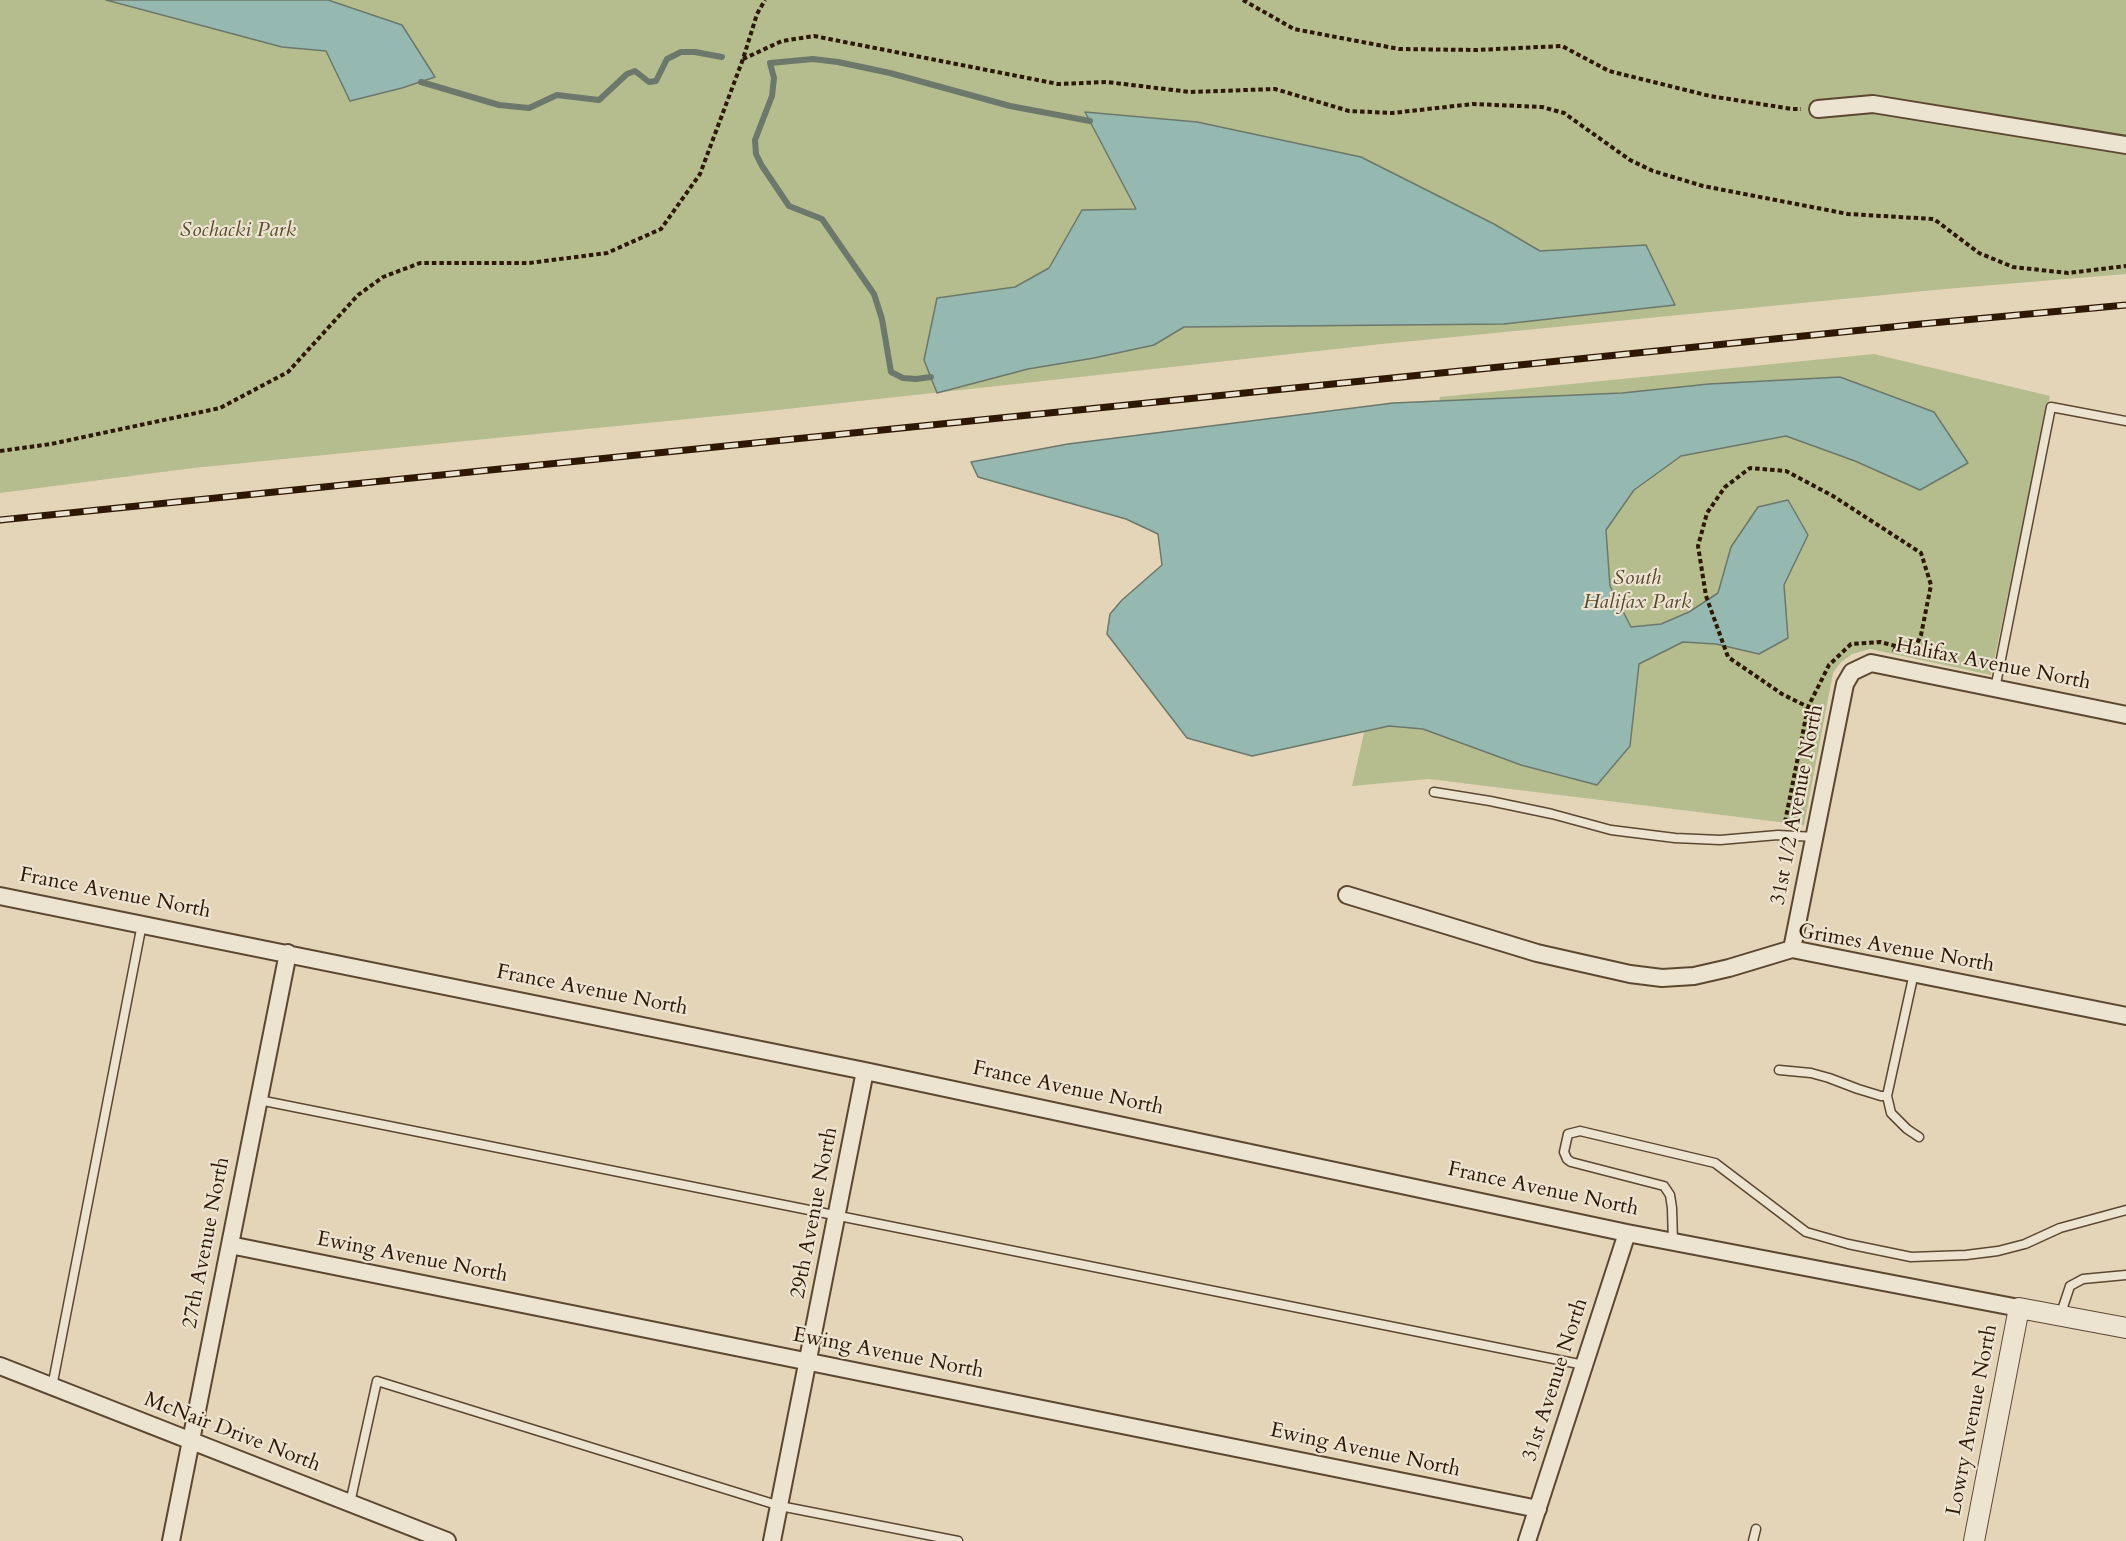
<!DOCTYPE html>
<html>
<head>
<meta charset="utf-8">
<style>
	body { margin:0 }
	canvas { display:block; background:#e4d4b8 }
</style>
</head>
<body>
<canvas width="2126" height="1541"></canvas>
<script>
const ctx = document.querySelector('canvas').getContext('2d');
ctx.lineJoin = 'round';
function paint(path, color) { ctx.fillStyle = color; ctx.fill(path, 'evenodd'); }
const toPath = rows => new Path2D(rows.map(r => 'M' + r).join(''));
function trace(path, color, width, dash) { ctx.strokeStyle = color; ctx.lineWidth = width; ctx.lineCap = dash ? 'butt' : 'round'; ctx.setLineDash(dash || []); ctx.stroke(path); }
function drawText(font, color, halo, rows, align = 'center') {
  ctx.font = font + ' Cardo,serif'; ctx.lineWidth = 4.5; ctx.setLineDash([]); ctx.textBaseline = 'middle'; ctx.strokeStyle = halo; ctx.fillStyle = color; for (const [text, x, y, turn = 0] of rows) {
    ctx.save(); ctx.translate(x, y); ctx.rotate((+turn || 0) * Math.PI / 180); ctx.textAlign = isNaN(turn) ? turn : align; if (halo) ctx.strokeText(text, 0, 0); ctx.fillText(text, 0, 0); ctx.restore();
  }
}
paint(toPath([
	[0,0,2126,0,2126,274,1945,289,1382,344,768,411,193,468,0,493],
	[1874,354,2050,396,1991,675,1870,649,1852,654,1840,663,1833,673,1804,825,1429,779,1352,786,1440,397]
]), '#b5bc8e');
const water = toPath([
	[106,0,328,0,402,25,435,77,402,88,350,101,326,51,282,47,106,0],
	[1085,112,1197,122,1361,157,1494,224,1540,251,1646,245,1675,305,1504,324,1184,327,1154,345,1094,358,1028,369,937,393,924,360,937,298,1015,287,1049,268,1082,210,1136,209,1085,112],
	[1840,377,1934,412,1968,463,1920,490,1855,461,1786,436,1681,456,1634,490,1606,530,1610,586,1631,627,1661,624,1689,612,1718,593,1731,547,1758,507,1788,500,1808,535,1784,585,1788,638,1759,654,1716,644,1683,642,1639,664,1630,746,1597,785,1521,765,1423,729,1389,726,1252,756,1187,738,1107,634,1110,614,1122,600,1162,565,1158,534,1126,519,978,477,971,462,1068,444,1393,403,1622,393,1709,384,1840,377]
]);
paint(water, '#95b8b0');
trace(water, '#6c786b', 1.5);
trace(toPath([
	[421,82,499,105,529,108,557,95,599,100,627,74,635,71,649,82,656,81,667,59,681,52,695,52,722,57],
	[931,377,916,379,903,378,891,372,882,319,874,294,822,219,789,206,762,166,756,154,755,140,772,96,774,78,770,63,813,59,838,62,890,73,1010,106,1090,121]
]), '#6c786b', 6);
const service = toPath([
	[1995,689,2051,407,2126,421],
	[1434,792,1490,801,1552,814,1611,830,1675,838,1720,840,1778,835,1815,837],
	[1779,1070,1811,1073,1829,1078,1858,1089,1881,1096,1887,1096,1914,973],
	[1887,1096,1891,1113,1907,1129,1919,1137],
	[259,1100,1584,1365],
	[1673,1242,1672,1208,1670,1195,1664,1186,1571,1162,1567,1159,1564,1152,1568,1134,1580,1131,1715,1163,1806,1232,1848,1244,1911,1257,1966,1255,1998,1251,2025,1244,2060,1228,2126,1210],
	[2060,1316,2070,1286,2083,1279,2126,1275],
	[52,1387,142,924],
	[350,1503,377,1381,780,1506,958,1541],
	[1753,1541,1756,1529]
]);
const minor = toPath([
	[1818,109,1873,104,2126,145],
	[1347,895,1537,953,1630,974,1662,978,1694,976,1729,968,1792,949,2126,1016],
	[0,896,865,1071,1627,1233,2019,1308],
	[1792,949,1845,684,1852,672,1871,663,2126,715],
	[230,1245,1538,1509],
	[0,1366,447,1541],
	[171,1541,288,953],
	[772,1541,865,1071],
	[1527,1541,1627,1233]
]);
const tertiary = toPath([
	[1974,1541,2019,1308,2126,1328]
]);
trace(service, '#5c4731', 11);
trace(minor, '#5c4731', 20);
trace(tertiary, '#5c4731', 22);
trace(toPath([
	[1243,0,1294,29,1399,49,1476,50,1562,46,1609,71,1710,96,1792,109,1801,109],
	[743,59,782,41,814,36,1058,84,1107,82,1190,92,1275,89,1349,111,1392,113,1473,104,1542,107,1564,113,1630,160,1653,171,1703,186,1848,214,1934,219,1979,253,2013,267,2068,273,2126,266],
	[0,451,51,444,220,408,288,372,358,295,383,277,420,263,529,263,607,253,661,229,700,174,743,59,757,14,765,0],
	[1894,652,1896,646,1916,646,1921,635,1931,585,1921,553,1833,496,1786,471,1750,468,1725,487,1707,513,1698,546,1706,596,1728,657,1782,694,1808,707,1829,665,1851,644,1880,642,1896,646],
	[1785,822,1808,707,1823,712]
]), '#2e1804', 4, [4.5, 3]);
trace(service, '#ede3d1', 8);
trace(minor, '#ede3d1', 16);
trace(tertiary, '#ede3d1', 20);
const rail = toPath([
	[0,520,1921,324,2126,305]
]);
trace(rail, '#2e1804', 7);
trace(rail, '#ede3d1', 4.5, [14]);
drawText('italic 21px', '#56492d', '#ede3d1', [
	["Sochacki Park",238,231],
	["South",1637,579],
	["Halifax Park",1637,603]
]);
drawText('21px', '#2e1804', '#ede3d1', [
	["Halifax Avenue North",1993,665,11],
	["31st 1/2 Avenue North",1798,805,-79],
	["France Avenue North",115,894,11],
	["Grimes Avenue North",1896,949,10],
	["France Avenue North",592,991,11],
	["France Avenue North",1068,1089,12],
	["France Avenue North",1543,1190,12],
	["29th Avenue North",815,1213,-79],
	["27th Avenue North",207,1243,-79],
	["Ewing Avenue North",412,1258,11],
	["Ewing Avenue North",888,1354,11],
	["31st Avenue North",1556,1380,-72],
	["Lowry Avenue North",1973,1420,-79],
	["McNair Drive North",232,1433,21],
	["Ewing Avenue North",1365,1451,12]
]);
</script>
</body>
</html>
